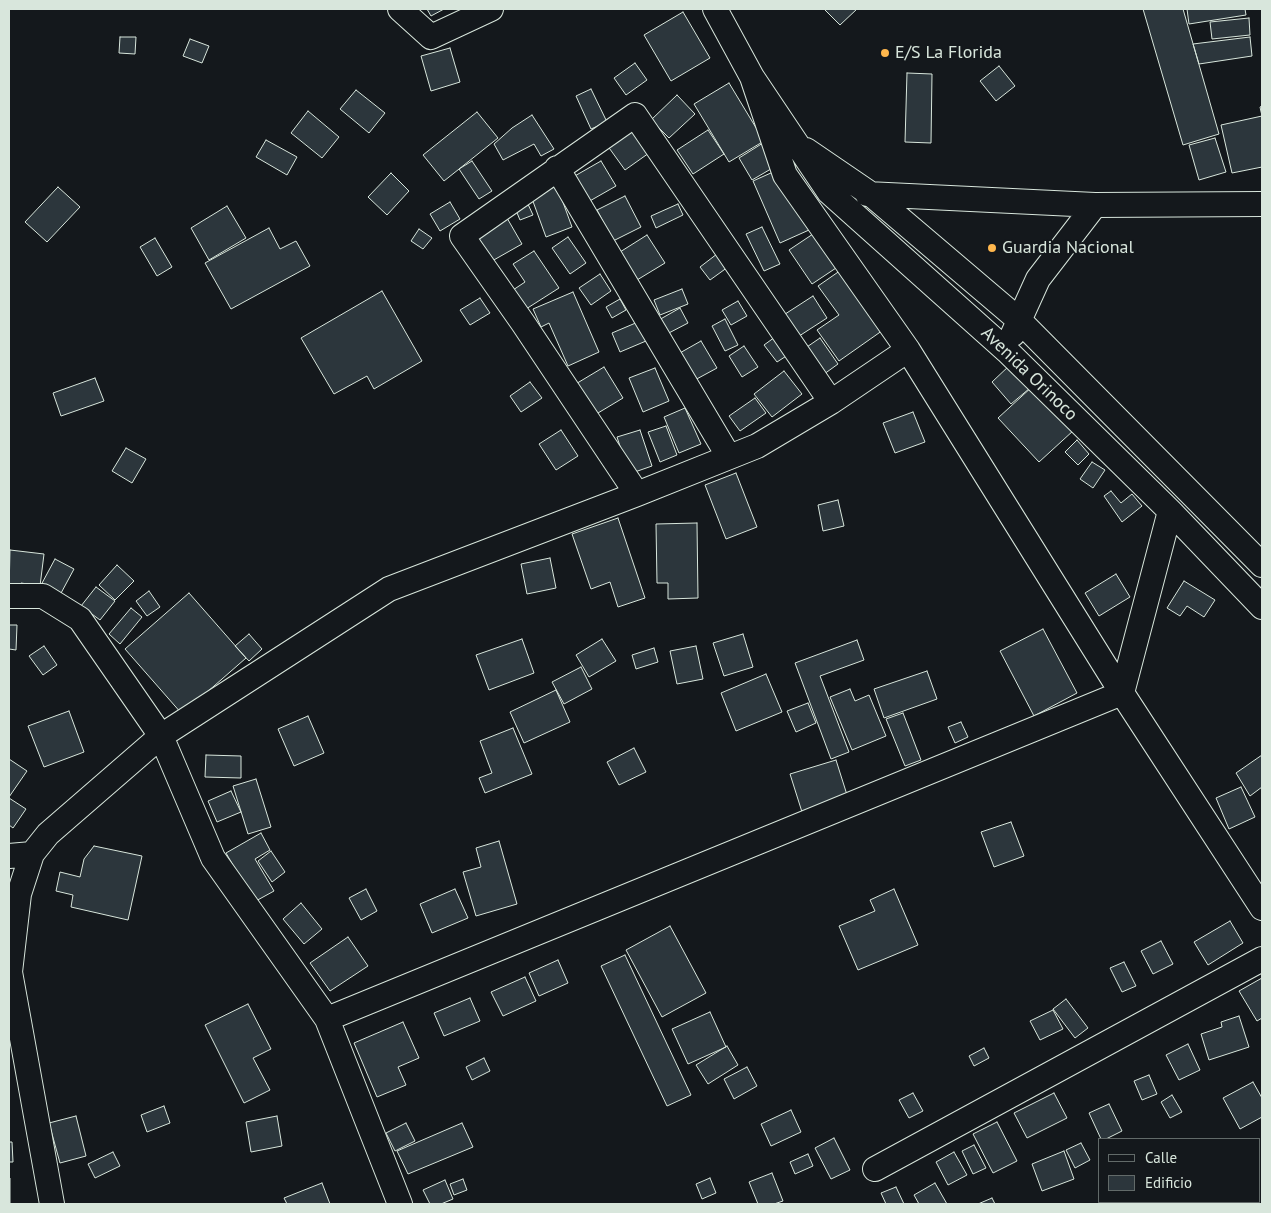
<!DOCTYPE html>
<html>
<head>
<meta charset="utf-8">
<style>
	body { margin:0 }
	#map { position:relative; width:1271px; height:1213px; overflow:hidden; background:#14181c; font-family:"PT Sans",sans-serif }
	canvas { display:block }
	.frame { position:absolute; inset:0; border:10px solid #d8e6dc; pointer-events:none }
	.legend { position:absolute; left:1098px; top:1138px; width:162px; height:65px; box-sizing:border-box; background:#14181c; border:1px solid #626a69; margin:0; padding:6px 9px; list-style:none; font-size:15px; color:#d8e6dc }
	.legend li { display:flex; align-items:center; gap:10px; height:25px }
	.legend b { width:25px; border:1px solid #626a69 }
</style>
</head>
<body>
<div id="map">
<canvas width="1271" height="1213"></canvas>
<div class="frame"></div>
<ul class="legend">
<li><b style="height:6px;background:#14181c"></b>Calle</li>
<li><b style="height:14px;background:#2c363c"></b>Edificio</li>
</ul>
</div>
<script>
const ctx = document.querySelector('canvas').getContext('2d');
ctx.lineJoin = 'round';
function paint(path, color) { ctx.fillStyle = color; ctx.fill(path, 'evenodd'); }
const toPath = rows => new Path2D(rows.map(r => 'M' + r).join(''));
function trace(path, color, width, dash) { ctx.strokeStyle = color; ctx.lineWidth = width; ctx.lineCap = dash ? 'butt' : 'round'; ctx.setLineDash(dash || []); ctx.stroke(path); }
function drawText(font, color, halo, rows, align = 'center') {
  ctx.font = font + ' "PT Sans",sans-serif'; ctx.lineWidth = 4; ctx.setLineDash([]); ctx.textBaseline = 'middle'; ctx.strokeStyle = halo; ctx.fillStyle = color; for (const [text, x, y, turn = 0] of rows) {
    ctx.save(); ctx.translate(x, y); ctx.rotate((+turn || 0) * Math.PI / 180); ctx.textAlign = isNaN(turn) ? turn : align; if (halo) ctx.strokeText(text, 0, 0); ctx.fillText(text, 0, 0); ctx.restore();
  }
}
const building = toPath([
	[427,9,444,9,431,16,427,9],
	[824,9,857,9,840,25,824,9],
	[1143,9,1183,9,1219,134,1183,145,1143,9],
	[1187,9,1245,9,1246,15,1189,24,1187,9],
	[683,12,710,58,671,81,644,35,683,12],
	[1249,18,1250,35,1212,39,1210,22,1249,18],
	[120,37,136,37,135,54,119,53,120,37],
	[1250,37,1252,56,1199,64,1193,44,1250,37],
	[190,39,209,46,202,63,183,56,190,39],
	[450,48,460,82,431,91,421,56,450,48],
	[635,63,647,80,626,95,614,78,635,63],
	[999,66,1015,86,996,101,980,81,999,66],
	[907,73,932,74,931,143,905,142,907,73],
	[729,83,764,141,729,162,694,104,729,83],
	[591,89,607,122,591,129,576,96,591,89],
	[356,90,385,113,369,133,340,109,356,90],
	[677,95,695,114,669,138,651,120,677,95],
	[1262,106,1262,167,1232,173,1221,125,1262,116,1260,107,1262,106],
	[308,111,339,137,322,158,291,133,308,111],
	[477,112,498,138,444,181,423,155,477,112],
	[532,115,554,149,541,156,534,144,503,160,494,144,512,128,532,115],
	[631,128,649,153,625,170,607,145,631,128],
	[708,130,724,154,693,174,677,150,708,130],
	[1215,138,1226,172,1199,180,1189,145,1215,138],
	[266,140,297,157,287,175,256,157,266,140],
	[763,143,776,166,752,180,739,158,763,143],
	[472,161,492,191,479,199,459,169,472,161],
	[601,161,616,186,588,202,573,177,601,161],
	[782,168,809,230,780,243,753,181,782,168],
	[391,173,409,191,387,215,368,197,391,173],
	[557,186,572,227,546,237,531,196,557,186],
	[58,187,80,207,47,242,25,222,58,187],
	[625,196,641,227,613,241,597,210,625,196],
	[450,202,460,219,440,231,430,214,450,202],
	[527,202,533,215,520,220,515,208,527,202],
	[678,204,683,215,656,228,651,216,678,204],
	[227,206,246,238,209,260,191,228,227,206],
	[507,218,522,244,492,261,477,235,507,218],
	[762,227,780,264,764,271,746,234,762,227],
	[269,228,280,249,296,241,310,266,231,309,205,263,269,228],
	[419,229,432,238,423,249,411,241,419,229],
	[813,234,836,268,812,284,789,250,813,234],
	[647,235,665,263,637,280,620,252,647,235],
	[568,237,586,263,570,274,552,248,568,237],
	[155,238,172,267,157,276,140,247,155,238],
	[534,251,559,288,526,309,513,290,525,282,513,264,534,251],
	[717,254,728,267,710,280,700,267,717,254],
	[844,268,886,328,839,361,817,330,839,315,818,286,844,268],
	[600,274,611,291,591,305,579,288,600,274],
	[682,289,688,304,660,315,654,300,682,289],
	[382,291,422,361,374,389,367,376,334,394,301,338,382,291],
	[573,292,599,352,568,366,549,323,541,327,533,309,573,292],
	[813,296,827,318,793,340,779,318,813,296],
	[480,298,490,313,470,325,460,310,480,298],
	[620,299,626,310,612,318,606,307,620,299],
	[738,301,747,316,731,325,722,310,738,301],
	[680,308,688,323,665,335,657,321,680,308],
	[725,319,738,345,725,351,712,326,725,319],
	[638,322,646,341,620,352,612,333,638,322],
	[782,332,794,351,777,362,764,345,782,332],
	[820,338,838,364,820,377,801,351,820,338],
	[701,341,717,368,693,381,678,354,701,341],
	[744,346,758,367,742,377,729,356,744,346],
	[1010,365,1030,388,1011,404,992,382,1010,365],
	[604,367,623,398,593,416,574,385,604,367],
	[655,368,669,401,643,412,629,378,655,368],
	[784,371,802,394,772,417,754,394,784,371],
	[95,378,104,401,61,416,53,393,95,378],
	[530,382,542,398,521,412,510,396,530,382],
	[1033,386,1074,430,1039,462,998,418,1033,386],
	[755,398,766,413,740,431,729,416,755,398],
	[685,408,701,444,679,453,664,417,685,408],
	[913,412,925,442,895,453,883,423,913,412],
	[666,426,677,455,660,462,648,432,666,426],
	[561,430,578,456,556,470,539,444,561,430],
	[640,430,652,466,629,474,617,437,640,430],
	[1077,440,1089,454,1078,465,1065,452,1077,440],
	[126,448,146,459,132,483,112,471,126,448],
	[1092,462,1105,470,1093,488,1080,479,1092,462],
	[736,473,757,527,726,539,705,485,736,473],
	[1111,491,1121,503,1132,494,1142,506,1122,522,1104,496,1111,491],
	[838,500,844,526,823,531,818,505,838,500],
	[618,518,645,598,618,607,610,582,591,589,572,534,618,518],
	[697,523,698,598,668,599,668,583,657,583,656,524,697,523],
	[10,550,44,554,40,586,21,583,20,593,9,592,10,550],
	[550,558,556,588,527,594,521,564,550,558],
	[55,559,74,569,60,595,41,585,55,559],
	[117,565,134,581,115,600,99,585,117,565],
	[1116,574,1130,597,1099,616,1085,593,1116,574],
	[1184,581,1215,600,1204,617,1187,606,1180,616,1167,608,1184,581],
	[96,587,115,601,100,620,81,606,96,587],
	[149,591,160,607,147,616,136,601,149,591],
	[189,593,246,658,182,714,125,649,189,593],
	[131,608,142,617,120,644,109,634,131,608],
	[9,625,17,625,16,650,9,649,9,625],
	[1043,629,1077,693,1034,716,1000,651,1043,629],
	[249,634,262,649,249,661,235,646,249,634],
	[743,634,753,667,724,676,713,643,743,634],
	[522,639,534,673,489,690,476,655,522,639],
	[602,639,616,661,589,677,576,655,602,639],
	[857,640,864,660,820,676,849,752,831,759,795,663,857,640],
	[44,646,57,665,43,675,29,656,44,646],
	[696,646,703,679,677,684,670,651,696,646],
	[654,648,658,662,636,669,632,655,654,648],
	[581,667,592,689,564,704,552,682,581,667],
	[927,671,937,699,884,718,874,689,927,671],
	[766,674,782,712,736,731,721,693,766,674],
	[850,689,855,701,869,695,886,736,852,750,830,697,850,689],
	[556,690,570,722,524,743,510,712,556,690],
	[808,703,816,723,796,732,787,711,808,703],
	[69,711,84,752,44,767,28,726,69,711],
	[903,713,921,760,905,766,886,719,903,713],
	[308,716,324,753,294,766,278,729,308,716],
	[961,722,968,737,955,743,948,727,961,722],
	[513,728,532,774,485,793,479,778,492,773,480,741,513,728],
	[634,748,646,772,619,785,607,762,634,748],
	[206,755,241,756,241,778,205,777,206,755],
	[1262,755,1262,787,1250,796,1236,773,1262,755],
	[9,759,27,771,9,797,9,759],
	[836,760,848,798,802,812,790,774,836,760],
	[256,779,271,827,248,834,233,786,256,779],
	[1241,787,1255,817,1229,829,1216,798,1241,787],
	[231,791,241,812,217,822,208,801,231,791],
	[9,798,26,809,13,828,9,825,9,798],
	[1011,822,1024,856,994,867,981,832,1011,822],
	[261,833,270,850,255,859,274,891,254,902,226,853,261,833],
	[499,841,517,904,476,916,463,872,481,867,476,848,499,841],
	[94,846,142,856,128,920,71,907,73,895,56,891,60,872,80,877,84,859,94,846],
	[271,851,285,872,272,882,258,861,271,851],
	[366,889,377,911,361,920,349,898,366,889],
	[455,889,468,918,432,933,420,904,455,889],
	[894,889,918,945,858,970,839,926,875,911,870,900,894,889],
	[301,903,322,929,304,944,283,919,301,903],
	[1230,921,1243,943,1208,965,1194,942,1230,921],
	[670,926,706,993,662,1017,626,950,670,926],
	[348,937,368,966,330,991,310,963,348,937],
	[1161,941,1173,964,1153,974,1141,951,1161,941],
	[625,955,691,1095,667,1106,601,966,625,955],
	[558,960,568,983,539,996,529,973,558,960],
	[1124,962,1136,986,1122,992,1110,968,1124,962],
	[525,977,536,1001,503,1016,491,992,525,977],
	[1262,978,1262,1018,1257,1021,1239,991,1262,978],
	[470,998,480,1021,444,1036,434,1013,470,998],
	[1066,999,1088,1028,1075,1038,1053,1009,1066,999],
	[248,1004,271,1049,253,1058,270,1090,244,1103,205,1025,248,1004],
	[1053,1010,1063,1029,1040,1040,1030,1021,1053,1010],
	[710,1012,726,1047,688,1064,672,1029,710,1012],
	[1239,1016,1249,1047,1209,1060,1201,1034,1222,1027,1221,1022,1239,1016],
	[403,1022,419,1058,398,1067,406,1085,377,1097,354,1043,403,1022],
	[1188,1044,1200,1070,1179,1080,1166,1055,1188,1044],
	[727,1046,738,1065,708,1084,696,1065,727,1046],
	[984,1048,989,1058,974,1066,969,1056,984,1048],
	[484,1058,490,1071,472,1080,466,1067,484,1058],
	[747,1067,757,1086,734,1099,724,1079,747,1067],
	[1149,1075,1157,1094,1142,1100,1134,1081,1149,1075],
	[1253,1082,1262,1098,1262,1117,1240,1129,1223,1098,1253,1082],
	[913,1093,923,1111,909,1118,899,1100,913,1093],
	[1054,1093,1067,1118,1027,1138,1014,1113,1054,1093],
	[1172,1095,1182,1112,1170,1118,1161,1102,1172,1095],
	[1109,1104,1122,1131,1106,1139,1101,1139,1089,1113,1109,1104],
	[164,1106,170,1123,147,1132,141,1115,164,1106],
	[791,1110,801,1132,771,1146,761,1124,791,1110],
	[76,1116,86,1156,60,1163,49,1123,76,1116],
	[277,1116,282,1146,251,1152,246,1122,277,1116],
	[997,1122,1017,1161,993,1173,973,1134,997,1122],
	[406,1123,415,1141,395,1151,386,1133,406,1123],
	[462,1123,473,1147,408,1174,397,1151,462,1123],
	[834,1138,850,1170,831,1179,815,1148,834,1138],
	[9,1142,12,1142,13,1162,9,1162,9,1142],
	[1081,1143,1090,1160,1075,1168,1066,1150,1081,1143],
	[974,1145,986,1168,973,1174,962,1151,974,1145],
	[1064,1151,1074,1179,1042,1191,1032,1164,1064,1151],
	[113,1152,120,1166,95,1178,88,1164,113,1152],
	[954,1152,967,1175,948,1185,936,1162,954,1152],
	[808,1154,813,1166,795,1174,790,1162,808,1154],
	[772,1173,783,1201,774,1204,758,1204,749,1182,772,1173],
	[9,1178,10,1178,10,1204,9,1204,9,1178],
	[710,1178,716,1193,702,1199,696,1184,710,1178],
	[463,1179,467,1190,454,1195,450,1184,463,1179],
	[445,1180,453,1199,441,1204,430,1204,423,1190,445,1180],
	[322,1183,330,1204,287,1204,284,1198,322,1183],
	[935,1183,947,1204,919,1204,914,1195,935,1183],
	[896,1187,904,1204,886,1204,881,1193,896,1187],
	[992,1198,995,1204,978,1204,992,1198]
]);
paint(building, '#2c363c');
trace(building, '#d8e6dc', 1);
const minor = toPath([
	[400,9,431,37,491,9],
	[715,9,752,77,829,192,1007,351,1170,511,1262,607],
	[752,77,785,175,908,350,1122,693,1262,908],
	[806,150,872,195,1019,320,1262,565],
	[557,168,729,457],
	[867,194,1095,205,1262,204],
	[1013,334,1038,279,1095,205],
	[637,494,523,323,462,236,635,115,831,402],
	[9,596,43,596,80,619,161,736,213,858,327,1019,400,1204],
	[9,856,32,854],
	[327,1019,1122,693,1170,511],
	[875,1169,1262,959],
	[52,1204,10,972,19,894,32,854,48,834,161,736,389,589,637,494,757,446,831,402,908,350]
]);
trace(minor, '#d8e6dc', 26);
trace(minor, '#14181c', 24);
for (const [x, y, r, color] of [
	[885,53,5,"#ffb74d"],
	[992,248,5,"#ffb74d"]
]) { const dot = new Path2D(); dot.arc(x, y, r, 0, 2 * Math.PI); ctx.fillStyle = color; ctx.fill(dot); trace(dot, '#14181c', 2); }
drawText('18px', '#d8e6dc', '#14181c', [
	["E/S La Florida",895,53],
	["Guardia Nacional",1002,248]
], 'left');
drawText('18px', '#d8e6dc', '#14181c', [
	["Avenida Orinoco",1029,374,44]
]);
</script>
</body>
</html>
